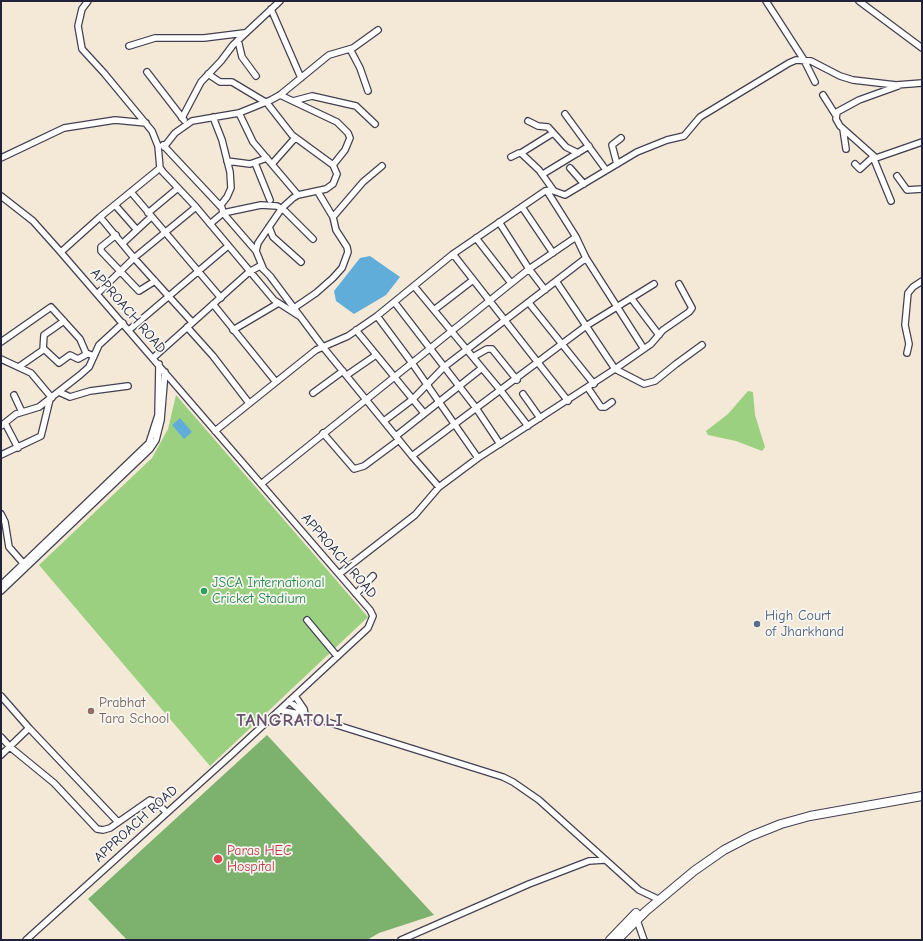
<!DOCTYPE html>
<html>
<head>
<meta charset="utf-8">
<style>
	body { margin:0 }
	#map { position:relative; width:923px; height:941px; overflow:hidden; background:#f4e8d6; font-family:"Comic Neue",sans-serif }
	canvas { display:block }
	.frame { position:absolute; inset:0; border:2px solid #22223b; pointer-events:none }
</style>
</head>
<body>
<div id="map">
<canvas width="923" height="941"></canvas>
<div class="frame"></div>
</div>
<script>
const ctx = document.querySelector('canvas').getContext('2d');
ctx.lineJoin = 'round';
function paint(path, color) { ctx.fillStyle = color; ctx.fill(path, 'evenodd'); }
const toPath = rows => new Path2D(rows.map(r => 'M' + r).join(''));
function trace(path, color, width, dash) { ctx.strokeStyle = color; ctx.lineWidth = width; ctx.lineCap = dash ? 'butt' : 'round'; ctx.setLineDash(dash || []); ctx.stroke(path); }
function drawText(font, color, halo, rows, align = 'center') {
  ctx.font = font + ' "Comic Neue",sans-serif'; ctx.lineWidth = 3.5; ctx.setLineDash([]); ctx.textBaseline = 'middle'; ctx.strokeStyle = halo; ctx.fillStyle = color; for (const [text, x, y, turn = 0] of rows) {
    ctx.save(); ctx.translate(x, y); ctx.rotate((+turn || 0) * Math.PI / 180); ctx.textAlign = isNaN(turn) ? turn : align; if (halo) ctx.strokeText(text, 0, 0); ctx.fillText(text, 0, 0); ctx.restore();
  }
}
paint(toPath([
	[748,391,753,392,755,415,765,447,762,451,736,441,708,435,706,431,728,414],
	[176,395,368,617,210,766,39,565,152,458,168,429]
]), '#9bd080');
paint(toPath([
	[267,735,434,915,379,933,367,940,127,940,88,899]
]), '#7cb26e');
paint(toPath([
	[370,256,400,277,386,295,354,314,336,301,334,291,360,258],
	[180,418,192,432,184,439,172,425]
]), '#60add9');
const minor = toPath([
	[88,1,82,9,78,26,82,49,104,73,152,131,158,146,160,168,163,172,196,207,274,300,299,316],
	[766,1,804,60,815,82],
	[859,1,922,48],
	[271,9,301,78],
	[238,40,242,57,256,76],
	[129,46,155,38,204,38,244,33],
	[350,49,360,68,368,91],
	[147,72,184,120],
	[208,74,220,82,232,82,267,103,292,135,333,165],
	[898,86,859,100,837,112,836,119,840,126,876,158,922,142],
	[823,95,835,114],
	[293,101,312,96,356,106,375,124],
	[239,113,253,142,298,195],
	[565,114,606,170],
	[213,117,222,140,230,172,231,188,227,197,220,206],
	[182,118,201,82,221,61,233,45,280,1],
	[528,121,538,126,548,127,566,147,578,153],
	[843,129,846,149],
	[163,145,222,208,223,213,210,224],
	[164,147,175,133,192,121,239,113,271,100,280,95,324,59,329,55,353,48,378,30],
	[521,153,553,133],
	[511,157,519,153,522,154,539,170,554,191],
	[1,158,64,128,115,120,146,123],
	[227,161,250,164,267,158],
	[255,163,270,200],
	[272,164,295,138],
	[617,164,612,145,621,138],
	[855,164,860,169,873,157,891,201],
	[570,168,584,184],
	[543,174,589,146],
	[897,176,907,190,922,189],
	[547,191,576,237,586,258,644,349],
	[131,192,221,298],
	[1,196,33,221,58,249,370,610,373,616,368,628,231,755,26,940],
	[115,205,137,230],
	[522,207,553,253],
	[148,213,178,188],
	[223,213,261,205,277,206,285,211,313,239],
	[223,213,256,251],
	[100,217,134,258,192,322],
	[333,217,363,182,382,166],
	[499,222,529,269,545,290],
	[269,227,273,237,301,262],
	[116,235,101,247,101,251,139,291,155,281],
	[476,238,511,283],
	[123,243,151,217],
	[61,252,100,217,160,168],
	[453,254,568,401],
	[263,268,256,251,258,243,282,208,293,198,298,195,326,189,333,184,337,174,333,165,345,150,350,138,348,133,337,122,280,95],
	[556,281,615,369,644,384,655,381,676,364,702,345],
	[414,286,501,391,528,426],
	[97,294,134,258,196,207],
	[631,298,659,335],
	[395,303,476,408,500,444],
	[529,303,594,384],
	[213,304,276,382],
	[294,308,316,293,333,278,342,268,348,252,347,247,336,230,333,217,318,192],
	[434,310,473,280],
	[377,316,412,363,478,458],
	[187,327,213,356,249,403],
	[129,330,228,246],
	[233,330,277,304],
	[356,330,424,413],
	[1,342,51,307,80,339,86,353,94,356],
	[44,349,59,363,70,355,78,359,87,354],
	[907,353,909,344,905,325,908,293,913,287,922,281],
	[473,357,487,349,492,349,517,380],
	[153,358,249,272,260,266,270,276,323,347,412,456,439,487],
	[1,359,31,373,52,398],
	[20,366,43,350,44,335,64,321],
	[347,375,376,355],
	[588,388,601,407,605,407,612,402],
	[59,392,70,397,90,391,128,386],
	[313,393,343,371],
	[523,394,540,418],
	[14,395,22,412],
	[384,421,413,399,444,367,586,258],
	[5,423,18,448],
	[1,426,16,414,39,407,80,375,89,367,99,345,123,323],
	[215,431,316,350,348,336,377,316,453,254,545,191,551,190,565,195,637,152,667,140,684,136,700,117,789,63,796,60,811,61,840,76,853,80,896,85,922,83],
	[323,433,354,469,364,466,399,440],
	[396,436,482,368],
	[1,455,41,436,50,399],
	[412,456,586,326,654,284],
	[261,484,529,269,576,237],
	[1,514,5,522,9,547,23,563],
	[339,574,415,515,439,487,478,458,615,369,651,344,663,330,689,312,692,308,679,284],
	[1,585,149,443,158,415,159,364],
	[1,591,150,449,156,440,161,420,165,372],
	[356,594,373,576],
	[307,620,337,656],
	[1,696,29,728,1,755],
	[295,696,304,709,305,714],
	[289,701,306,715],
	[280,710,308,716,503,777,513,782,539,800,639,890,660,900],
	[288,715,301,719,306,716],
	[29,728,118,822],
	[1,737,10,747,54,783,97,829,103,830,110,828,150,800,156,802,166,812],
	[635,921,638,923,644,940],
	[401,940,529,884,589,861,604,860]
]);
const secondary = toPath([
	[610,940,636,913],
	[617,940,646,911,694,871,724,850,751,836,781,824,810,816,922,796]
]);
trace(minor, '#424052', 8);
trace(secondary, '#424052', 10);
trace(minor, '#fff', 5.5);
trace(secondary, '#fff', 8);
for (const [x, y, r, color] of [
	[204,591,4,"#2e9e5b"],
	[757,624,4,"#5c6f8a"],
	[91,711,4,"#8d6e63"],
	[218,859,5,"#e0444e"]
]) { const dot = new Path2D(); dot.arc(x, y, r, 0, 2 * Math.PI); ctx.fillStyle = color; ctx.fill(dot); trace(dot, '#f6f6f2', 1.5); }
drawText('14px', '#22223b', '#f6f6f2', [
	["APPROACH ROAD",128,311,49],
	["APPROACH ROAD",339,556,49],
	["APPROACH ROAD",136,824,-42]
]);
drawText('14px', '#27864d', '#f6f6f2', [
	["JSCA International",212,583],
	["Cricket Stadium",212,599]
], 'left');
drawText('14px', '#4e5e75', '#f6f6f2', [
	["High Court",765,616],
	["of Jharkhand",765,632]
], 'left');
drawText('14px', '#785e54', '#f6f6f2', [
	["Prabhat",99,703],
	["Tara School",99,719]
], 'left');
drawText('14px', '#be3a42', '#f6f6f2', [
	["Paras HEC",227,851],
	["Hospital",227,867]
], 'left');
ctx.letterSpacing = '1px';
drawText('bold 18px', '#69526b', '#f6f6f2', [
	["TANGRATOLI",290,721]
]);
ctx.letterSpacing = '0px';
</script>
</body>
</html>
